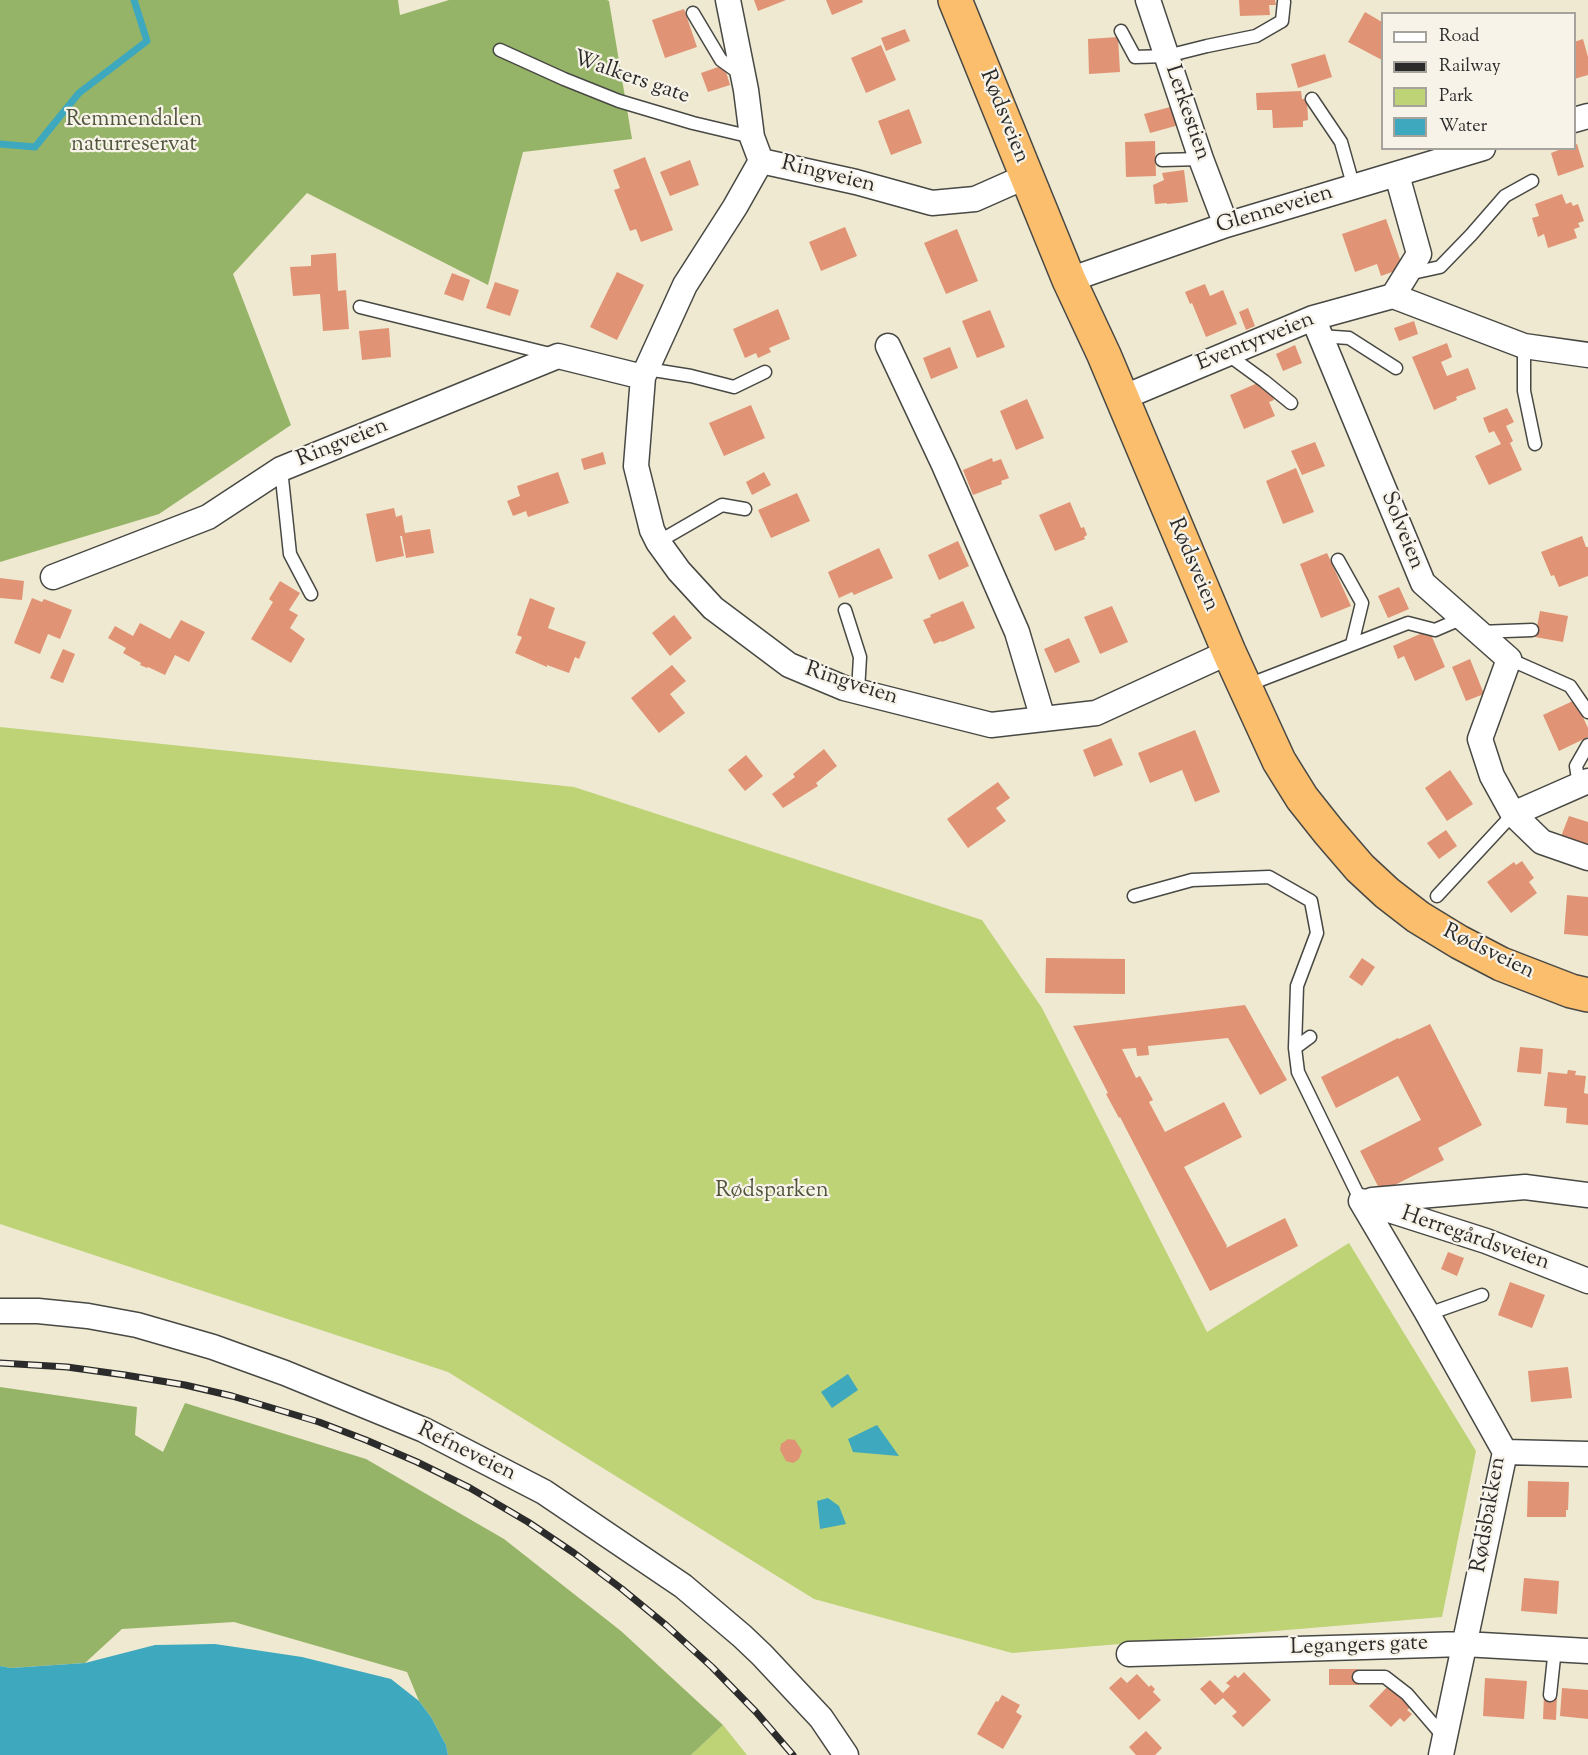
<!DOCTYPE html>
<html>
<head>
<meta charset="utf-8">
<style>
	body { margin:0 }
	#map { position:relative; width:1588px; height:1755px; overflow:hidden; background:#eee9d0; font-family:"Sorts Mill Goudy",serif }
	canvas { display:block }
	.legend { position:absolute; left:1381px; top:12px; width:195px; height:138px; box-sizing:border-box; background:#f7f3e8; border:2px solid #a5a39c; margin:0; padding:8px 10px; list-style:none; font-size:18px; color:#2b2b2b }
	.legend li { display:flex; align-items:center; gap:12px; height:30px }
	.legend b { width:30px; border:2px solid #a5a39c }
</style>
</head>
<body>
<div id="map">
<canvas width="1588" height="1755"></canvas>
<ul class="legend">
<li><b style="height:8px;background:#fff"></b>Road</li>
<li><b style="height:8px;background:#2b2b2b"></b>Railway</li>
<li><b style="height:16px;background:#bed276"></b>Park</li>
<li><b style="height:16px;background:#3ea8be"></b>Water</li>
</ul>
</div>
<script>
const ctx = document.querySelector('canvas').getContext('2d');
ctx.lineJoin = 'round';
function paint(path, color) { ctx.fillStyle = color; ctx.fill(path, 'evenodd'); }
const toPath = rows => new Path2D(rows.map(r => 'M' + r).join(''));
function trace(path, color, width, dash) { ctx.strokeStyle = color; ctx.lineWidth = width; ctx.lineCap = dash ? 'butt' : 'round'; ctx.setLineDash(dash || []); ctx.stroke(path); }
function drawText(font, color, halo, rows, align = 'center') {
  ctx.font = font + ' "Sorts Mill Goudy",serif'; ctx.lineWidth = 4.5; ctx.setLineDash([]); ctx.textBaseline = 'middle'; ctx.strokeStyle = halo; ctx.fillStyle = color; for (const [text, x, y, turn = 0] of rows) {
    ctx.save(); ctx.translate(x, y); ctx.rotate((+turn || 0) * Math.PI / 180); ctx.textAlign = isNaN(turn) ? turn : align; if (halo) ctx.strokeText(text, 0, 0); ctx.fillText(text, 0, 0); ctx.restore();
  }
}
paint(toPath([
	[0,727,574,787,982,920,1042,1008,1207,1332,1349,1243,1476,1451,1442,1617,1012,1653,814,1599,448,1372,0,1224],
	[723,1725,747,1755,691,1755]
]), '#bed276');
paint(toPath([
	[0,0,398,0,400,15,449,0,607,0,609,1,632,139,523,152,488,285,307,193,233,274,291,425,159,514,0,562],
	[0,1387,137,1407,135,1435,163,1452,185,1403,366,1459,504,1539,621,1631,723,1725,691,1755,448,1755,446,1745,431,1717,419,1701,407,1672,234,1622,122,1629,85,1663,11,1668,0,1666]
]), '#96b467');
paint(toPath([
	[848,1374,858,1390,832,1408,821,1392],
	[877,1425,899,1456,853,1452,848,1439],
	[828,1498,839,1506,846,1524,820,1529,817,1501],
	[215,1644,302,1657,391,1679,419,1701,431,1717,446,1745,448,1755,0,1755,0,1666,11,1668,85,1663,155,1645]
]), '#3ea8be');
trace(toPath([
	[0,144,35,147,79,93,147,41,134,0]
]), '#3ea8be', 7);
paint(toPath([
	[754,0,786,0,758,11],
	[826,0,862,0,863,2,832,15],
	[1239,0,1275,0,1276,5,1269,5,1270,15,1240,16],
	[684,9,697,47,665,58,652,20],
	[1365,12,1382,22,1382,60,1348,42],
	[905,29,910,41,886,51,881,38],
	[1118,37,1120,72,1089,74,1088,39],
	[1583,39,1588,57,1588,75,1574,79,1574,42],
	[881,45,896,80,866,93,851,58],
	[1325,54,1332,77,1298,88,1291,64],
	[724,65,730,85,708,92,701,73],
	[1301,91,1302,99,1307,99,1308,120,1303,121,1303,127,1273,128,1272,110,1257,110,1256,93],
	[1174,106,1179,125,1150,133,1144,114],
	[909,109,922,143,891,155,878,121],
	[1155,141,1156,176,1126,177,1125,142],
	[1577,144,1584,167,1558,176,1551,153,1564,148,1574,148,1574,145],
	[645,157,673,230,641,242,636,229,630,231,614,190,620,188,613,170],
	[690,160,699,185,670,196,660,172],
	[1184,170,1188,202,1167,204,1167,203,1155,204,1153,185,1164,180,1162,173],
	[1562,194,1566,204,1571,202,1573,206,1578,204,1584,221,1578,223,1580,227,1574,229,1577,238,1548,248,1544,234,1538,237,1532,218,1539,216,1535,204],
	[1386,219,1403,268,1381,276,1377,264,1355,272,1342,234],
	[845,227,857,256,821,271,809,242],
	[957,229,978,281,946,294,924,243],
	[336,253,338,291,346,290,349,329,323,331,320,294,293,296,290,267,311,266,311,255],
	[617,272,644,285,617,340,590,327],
	[452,273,470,280,463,301,444,294],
	[495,282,519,290,510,316,486,308],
	[1205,284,1210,296,1223,290,1237,324,1206,337,1192,303,1190,304,1185,292],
	[1248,308,1255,326,1246,330,1239,312],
	[778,309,790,339,769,348,771,352,758,358,756,353,745,358,733,329],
	[990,310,1005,347,977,358,962,321],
	[1414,321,1418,334,1399,341,1394,328],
	[389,328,391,357,362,360,359,331],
	[1447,343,1452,357,1441,362,1447,376,1468,368,1476,389,1456,397,1457,400,1434,410,1412,357],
	[1295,345,1302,363,1283,371,1276,354],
	[950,347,958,368,931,379,923,358],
	[1260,382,1263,389,1269,387,1274,400,1269,402,1275,416,1244,429,1230,395],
	[1027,399,1044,438,1016,450,1000,411],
	[751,405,765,438,724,456,709,423],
	[1507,408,1514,422,1506,426,1513,441,1510,443,1522,470,1489,485,1475,456,1501,444,1494,431,1489,433,1483,418],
	[1315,442,1325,466,1302,475,1291,451],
	[603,452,606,464,584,470,581,459],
	[992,458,993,462,1001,459,1009,478,1001,481,1002,484,973,495,963,470],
	[1296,468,1314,512,1283,524,1266,481],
	[558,472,569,503,528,517,526,511,513,516,507,501,520,496,517,486],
	[764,472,771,485,752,495,746,482],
	[797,493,810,521,771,538,758,510],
	[1070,502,1081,528,1084,527,1087,535,1084,537,1085,539,1055,551,1039,515],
	[394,508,396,517,402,515,405,533,430,529,434,553,406,558,402,536,400,536,404,556,376,562,366,514],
	[1582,536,1586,547,1588,547,1588,576,1559,587,1554,575,1551,576,1541,552],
	[958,541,969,566,939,580,928,555],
	[879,548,893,578,854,595,852,592,839,598,828,572],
	[1327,553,1351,606,1321,618,1300,564],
	[0,578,24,581,22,600,0,598],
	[280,581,300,593,289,610,298,615,290,628,305,639,291,663,251,639,273,602,269,599],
	[1399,587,1409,609,1388,618,1378,596],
	[32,598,42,602,44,599,72,610,60,639,48,634,40,654,14,643],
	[530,598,555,608,548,628,586,642,579,659,575,657,569,673,547,665,547,667,515,653,522,637,517,635],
	[963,601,975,628,942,642,941,641,934,644,923,620,931,617,930,615],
	[1112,606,1128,642,1100,654,1084,617],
	[1540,611,1568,616,1563,642,1535,637],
	[674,615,692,638,670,656,652,633],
	[181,620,205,632,189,662,175,655,165,675,148,667,147,668,140,665,141,663,123,653,126,648,108,638,115,626,133,636,140,623,170,639],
	[1429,630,1445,667,1415,681,1404,656,1398,659,1393,646],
	[1069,638,1080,662,1055,673,1044,649],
	[63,649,75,654,63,683,50,678],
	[1470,659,1484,694,1466,701,1452,667],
	[672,665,686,681,670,694,685,713,659,733,631,698],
	[1575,700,1588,728,1588,737,1559,751,1543,715],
	[1195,730,1220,792,1195,802,1182,770,1150,783,1138,753],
	[1111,738,1123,765,1094,777,1083,750],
	[824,749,837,766,816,783,818,786,783,808,772,794,795,777,793,774],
	[746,755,763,776,745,791,728,770],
	[1450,770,1473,804,1447,821,1425,788],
	[998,782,1010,798,996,808,1006,821,968,848,947,819],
	[1569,816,1588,822,1588,843,1586,848,1560,839],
	[1446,830,1457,846,1439,859,1427,843],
	[1522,861,1534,878,1529,882,1537,893,1511,913,1487,882,1514,862,1516,865],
	[1567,895,1588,897,1588,936,1564,934],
	[1046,958,1125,959,1125,994,1045,993],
	[1362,958,1375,967,1362,986,1349,977],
	[1245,1005,1287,1080,1260,1095,1228,1038,1148,1046,1149,1055,1137,1056,1136,1048,1122,1049,1136,1078,1140,1076,1153,1100,1149,1102,1165,1132,1224,1102,1242,1137,1184,1167,1227,1246,1226,1248,1285,1218,1298,1246,1210,1291,1120,1117,1119,1118,1106,1094,1108,1093,1073,1026],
	[1430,1024,1482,1125,1438,1148,1444,1160,1381,1192,1360,1151,1421,1120,1398,1076,1336,1108,1321,1077,1398,1038,1399,1039],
	[1520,1047,1543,1049,1541,1074,1517,1072],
	[1568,1070,1576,1071,1575,1075,1586,1076,1584,1093,1588,1094,1588,1125,1566,1123,1567,1108,1544,1106,1548,1072,1567,1074],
	[1448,1252,1464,1258,1457,1276,1441,1269],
	[1510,1282,1545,1295,1532,1328,1498,1315],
	[1568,1367,1572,1398,1531,1402,1528,1371],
	[788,1439,795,1440,802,1451,799,1459,793,1463,786,1461,780,1450,781,1444],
	[1528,1481,1569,1482,1568,1510,1566,1510,1566,1517,1527,1517],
	[1524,1578,1559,1581,1557,1614,1521,1611],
	[1329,1669,1358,1669,1359,1685,1329,1685],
	[1244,1672,1271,1700,1243,1727,1232,1716,1237,1712,1223,1698,1215,1705,1200,1689,1210,1680,1223,1693,1230,1686,1226,1683,1235,1675,1238,1678],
	[1137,1674,1149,1687,1151,1685,1155,1689,1153,1692,1161,1700,1139,1720,1109,1688,1121,1677,1127,1683],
	[1485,1678,1527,1681,1524,1719,1483,1716],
	[1390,1684,1412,1706,1407,1710,1412,1714,1404,1722,1400,1718,1391,1727,1369,1706],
	[1562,1688,1588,1690,1588,1719,1560,1716],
	[1544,1694,1557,1695,1556,1720,1543,1719],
	[1002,1695,1020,1705,1016,1712,1022,1716,1003,1749,977,1734,996,1701,998,1702],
	[1146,1731,1162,1748,1155,1755,1136,1755,1129,1747]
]), '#e19375');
const lane = toPath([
	[693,13,721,60,742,75],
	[1121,31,1135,57,1167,56,1207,46,1256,36,1282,21,1284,2],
	[500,50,564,79,619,101,693,123,752,137],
	[1312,99,1341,142,1354,188],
	[1162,160,1201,159],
	[1408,274,1440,267,1471,235,1505,196,1532,181],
	[360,307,554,355],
	[1320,336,1349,338,1396,368],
	[1524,346,1524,391,1535,444],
	[1227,354,1264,381,1291,403],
	[647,369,691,376,734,387,765,372],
	[281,469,290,554,311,594],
	[658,542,722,505,745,509],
	[1338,560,1362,603,1352,644],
	[845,610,860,657,858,691],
	[1479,632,1532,630],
	[1509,659,1570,686,1588,712],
	[1245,686,1408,623,1435,630,1463,618],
	[1579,785,1576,766,1588,745],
	[1134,896,1192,880,1269,877,1311,901,1317,933,1297,986,1295,1048,1298,1072,1361,1201],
	[1437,896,1513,814],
	[1295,1048,1310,1037],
	[1428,1314,1482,1295],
	[1359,1677,1385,1677,1407,1694,1444,1737],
	[1550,1695,1555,1648]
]);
const street = toPath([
	[728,0,746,90,752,137,761,161],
	[1148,0,1201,159,1226,225],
	[1574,120,1588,116],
	[1027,176,975,199,932,203,856,182,761,161,735,207,685,285,643,377,636,466,652,530,658,542,679,571,713,608,789,665,844,688,991,725,1096,713,1229,652],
	[1069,280,1226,225,1483,148],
	[1393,296,1419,254,1397,175],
	[1313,318,1423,583,1509,659,1480,739,1492,776,1513,814,1542,842,1588,858],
	[888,346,944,465,1017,632,1043,719],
	[1122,398,1313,318,1393,296,1524,346,1588,355],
	[53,577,208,517,281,469,558,356,643,377],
	[1513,814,1588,781],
	[1372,1200,1525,1187,1588,1195],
	[1361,1201,1426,1311,1505,1452,1441,1755],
	[1361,1201,1486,1241,1588,1281],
	[0,1311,38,1311,88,1316,137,1325,213,1347,285,1373,424,1430,544,1492,683,1586,742,1636,762,1655,821,1718,846,1755],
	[1505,1452,1588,1454],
	[1129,1654,1464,1644,1588,1651]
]);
const highway = toPath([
	[955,0,1069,280,1104,355,1229,652,1279,761,1302,798,1329,832,1360,868,1387,893,1418,917,1459,942,1501,964,1571,991,1588,995]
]);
trace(lane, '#484844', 15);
trace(street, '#484844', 27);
trace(highway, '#484844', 36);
trace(lane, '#fff', 12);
trace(street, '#fff', 24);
trace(highway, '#fabe6d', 33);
const rail = toPath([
	[0,1363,67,1367,125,1375,185,1385,232,1396,319,1422,366,1440,417,1462,470,1488,528,1522,574,1553,622,1589,667,1626,712,1667,756,1712,793,1755]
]);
trace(rail, '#2b2b2b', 7);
trace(rail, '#f7f3e8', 4.5, [14]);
drawText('22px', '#2b2b2b', '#f7f3e8', [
	["Walkers gate",631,79,19],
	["Lerkestien",1186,113,71],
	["Rødsveien",1003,117,68],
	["Ringveien",828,176,14],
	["Glenneveien",1275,211,-17],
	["Eventyrveien",1256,343,-22],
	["Ringveien",343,444,-22],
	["Solveien",1401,531,68],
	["Rødsveien",1192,565,67],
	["Ringveien",851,685,18],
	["Rødsveien",1488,953,26],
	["Herregårdsveien",1475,1240,19],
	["Refneveien",466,1453,26],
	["Rødsbakken",1490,1515,-80],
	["Legangers gate",1359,1647,-2]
]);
drawText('22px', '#50553e', '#f7f3e8', [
	["Remmendalen",134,121],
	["naturreservat",134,146],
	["Rødsparken",772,1192]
]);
</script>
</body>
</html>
